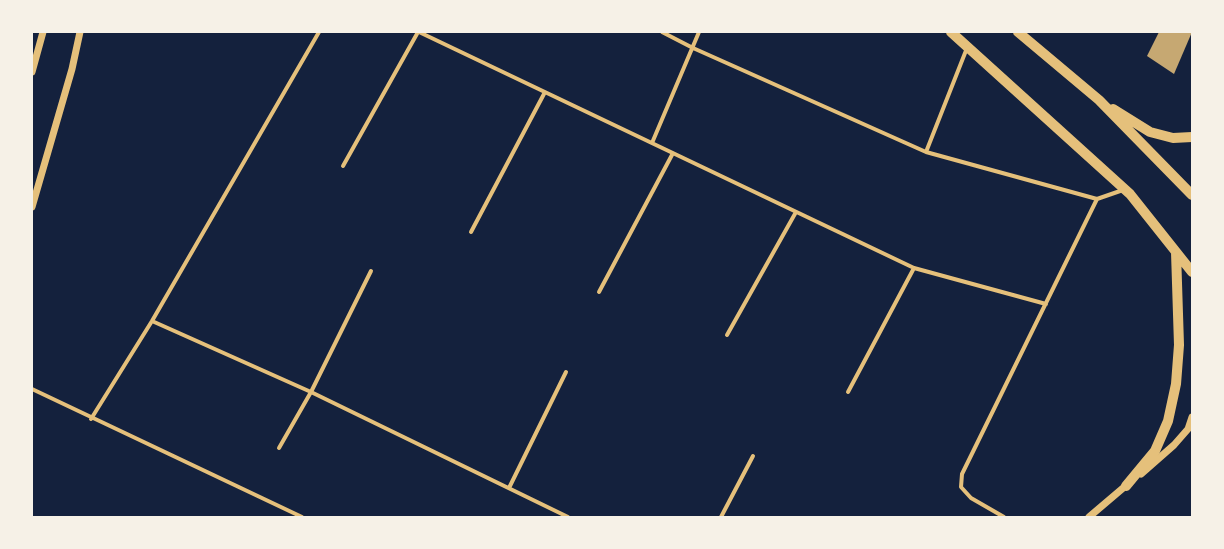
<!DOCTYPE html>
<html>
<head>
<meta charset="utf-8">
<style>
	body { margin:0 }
	#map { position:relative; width:1224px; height:549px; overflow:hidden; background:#14213d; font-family:Roboto,sans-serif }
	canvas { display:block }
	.frame { position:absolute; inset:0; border:33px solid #f6f1e7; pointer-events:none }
</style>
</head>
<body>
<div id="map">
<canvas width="1224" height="549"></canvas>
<div class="frame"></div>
</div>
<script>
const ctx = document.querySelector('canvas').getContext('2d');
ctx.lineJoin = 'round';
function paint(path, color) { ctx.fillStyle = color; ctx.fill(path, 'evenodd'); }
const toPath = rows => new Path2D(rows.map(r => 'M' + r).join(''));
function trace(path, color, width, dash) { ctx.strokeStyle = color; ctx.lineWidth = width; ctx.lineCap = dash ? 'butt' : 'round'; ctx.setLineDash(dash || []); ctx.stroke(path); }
paint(toPath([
	[1159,32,1192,32,1174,74,1147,56]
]), '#c6a872');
trace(toPath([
	[419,32,914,268,1046,304],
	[662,32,693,48,926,152,1097,199],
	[652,143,699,32],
	[926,152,967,48],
	[343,166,418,32],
	[471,232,545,92],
	[599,292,673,153],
	[152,321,311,392,568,517],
	[727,335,796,212],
	[32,389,302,517],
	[848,392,914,268],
	[91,419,152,321,319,32],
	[279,448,311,392,371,271],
	[509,488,566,372],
	[721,517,753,456],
	[1004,517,971,498,961,487,962,474,1097,199,1123,190]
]), '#e5c07b', 4);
trace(toPath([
	[32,72,43,32],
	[32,207,72,69,80,32],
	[1141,474,1174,445,1188,429,1192,417],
	[1089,517,1129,483]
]), '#e5c07b', 7);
trace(toPath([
	[951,32,1130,194,1192,272],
	[1018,32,1099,100,1192,195],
	[1113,109,1150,132,1173,138,1192,137],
	[1126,486,1155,451,1168,421,1176,384,1179,345,1176,252]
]), '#e5c07b', 10);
</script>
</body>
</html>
